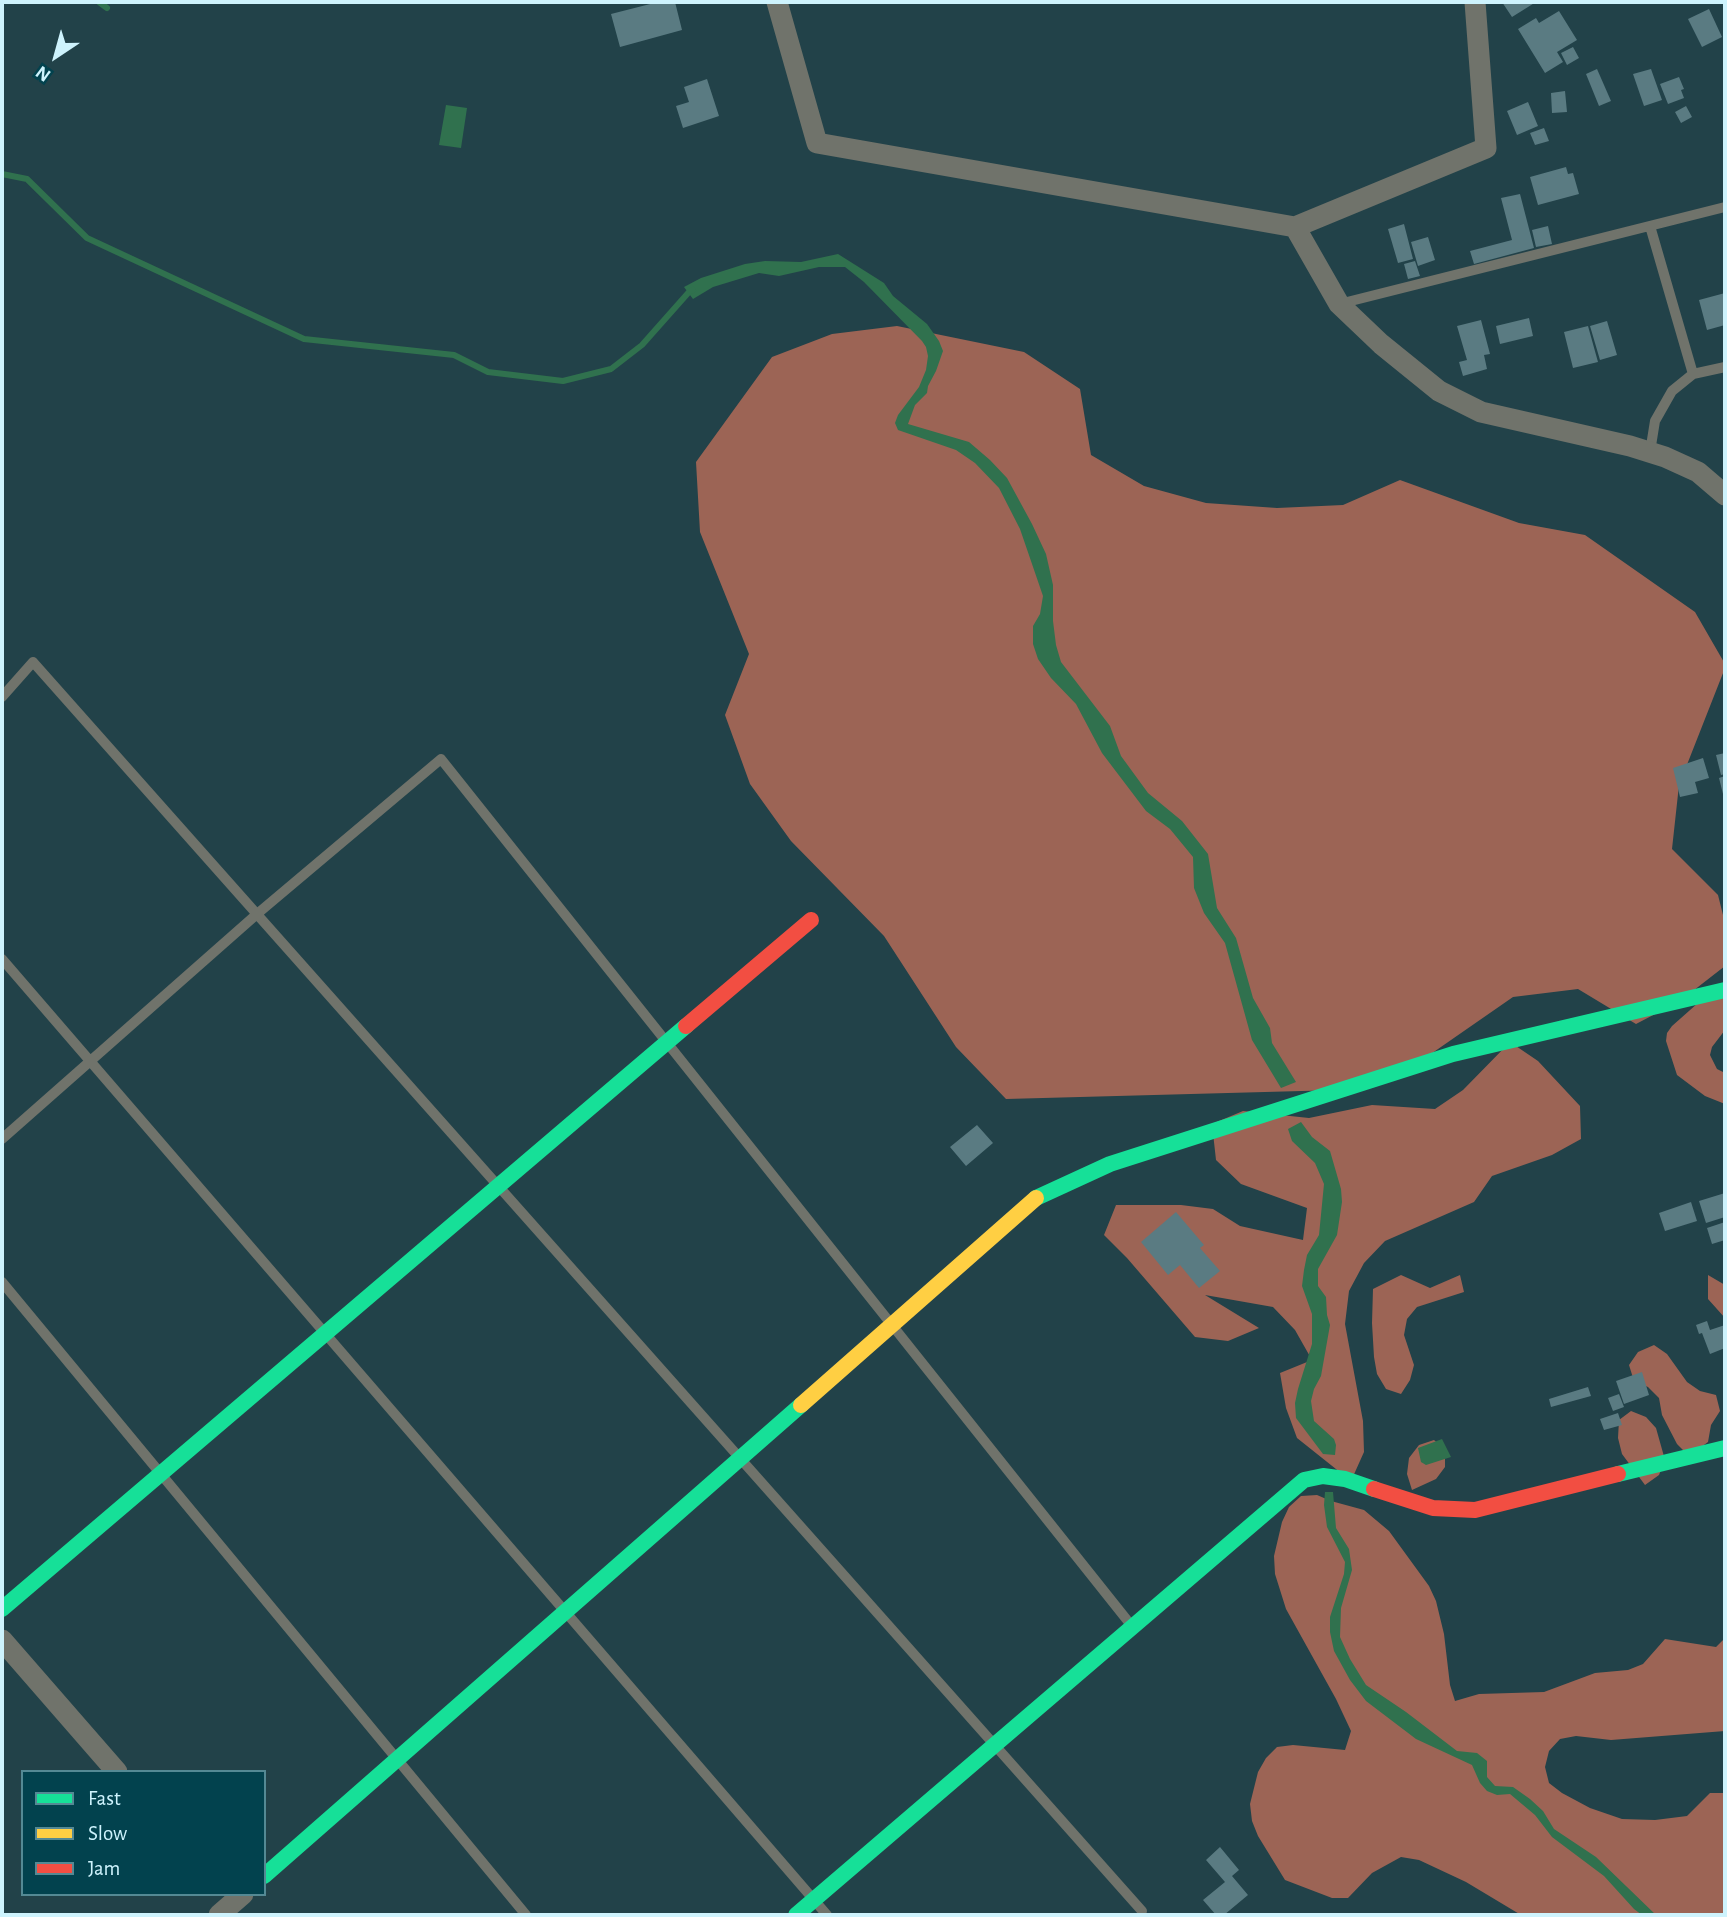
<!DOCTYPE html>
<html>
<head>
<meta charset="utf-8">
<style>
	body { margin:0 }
	#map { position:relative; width:1727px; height:1917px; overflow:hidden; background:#224249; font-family:"Alegreya Sans",sans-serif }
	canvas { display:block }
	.frame { position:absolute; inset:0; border:4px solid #cef3fd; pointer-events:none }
	.legend { position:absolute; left:21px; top:1770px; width:245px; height:126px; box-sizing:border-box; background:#02424e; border:2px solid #548994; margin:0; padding:9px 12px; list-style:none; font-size:21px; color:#cef3fd }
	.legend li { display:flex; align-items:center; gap:14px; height:35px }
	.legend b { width:35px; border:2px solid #548994 }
	.north { position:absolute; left:21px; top:21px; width:70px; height:70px; -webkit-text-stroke:5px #02424e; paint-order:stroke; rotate:216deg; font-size:19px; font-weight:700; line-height:28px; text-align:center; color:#cef3fd }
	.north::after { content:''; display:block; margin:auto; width:24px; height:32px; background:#cef3fd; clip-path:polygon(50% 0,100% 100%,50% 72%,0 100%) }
</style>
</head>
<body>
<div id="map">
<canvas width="1727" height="1917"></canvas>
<div class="frame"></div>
<ul class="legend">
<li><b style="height:9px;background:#16e098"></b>Fast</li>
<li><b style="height:9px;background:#ffcf43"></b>Slow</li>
<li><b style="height:9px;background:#f24e42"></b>Jam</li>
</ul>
<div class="north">N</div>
</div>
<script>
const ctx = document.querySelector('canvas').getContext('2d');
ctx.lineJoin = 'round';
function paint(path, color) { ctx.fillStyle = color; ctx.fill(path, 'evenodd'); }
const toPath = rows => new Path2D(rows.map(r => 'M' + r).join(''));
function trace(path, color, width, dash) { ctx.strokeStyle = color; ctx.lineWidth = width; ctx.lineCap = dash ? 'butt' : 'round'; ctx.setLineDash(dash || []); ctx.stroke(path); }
paint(toPath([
	[897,326,1024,352,1080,389,1091,455,1144,486,1206,503,1277,508,1343,505,1400,480,1519,523,1585,535,1695,612,1725,664,1725,668,1679,785,1672,849,1718,895,1725,923,1725,966,1680,1001,1636,1024,1578,989,1513,997,1402,1074,1339,1090,1006,1099,956,1047,884,936,791,841,750,784,725,715,749,654,700,532,696,462,772,357,832,334],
	[1725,988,1725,1030,1712,1047,1710,1055,1717,1069,1725,1073,1725,1104,1705,1096,1677,1075,1666,1041,1667,1033,1672,1026,1698,1003],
	[1510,1042,1538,1061,1580,1106,1581,1139,1552,1155,1492,1176,1474,1202,1385,1241,1364,1263,1349,1291,1345,1324,1363,1421,1364,1452,1351,1481,1297,1438,1286,1408,1280,1373,1312,1360,1295,1330,1273,1307,1205,1295,1259,1328,1228,1341,1195,1337,1127,1258,1104,1235,1116,1205,1181,1205,1213,1209,1240,1226,1303,1240,1307,1208,1241,1184,1216,1160,1212,1124,1243,1111,1309,1118,1372,1105,1435,1109,1463,1090],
	[1401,1275,1430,1288,1460,1275,1464,1292,1417,1307,1407,1319,1404,1335,1414,1365,1410,1380,1401,1394,1386,1389,1377,1374,1374,1357,1372,1323,1373,1289],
	[1708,1275,1725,1285,1725,1318,1708,1299],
	[1654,1345,1667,1354,1687,1382,1700,1391,1716,1395,1720,1411,1711,1425,1708,1442,1689,1456,1677,1444,1662,1415,1659,1398,1648,1387,1634,1381,1629,1365,1638,1352],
	[1631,1411,1646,1417,1656,1428,1665,1460,1659,1475,1645,1485,1622,1454,1618,1438,1619,1420],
	[1434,1440,1445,1450,1445,1467,1436,1479,1412,1490,1407,1474,1409,1458,1419,1445],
	[1317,1495,1331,1501,1364,1510,1389,1531,1429,1586,1436,1601,1444,1634,1450,1685,1455,1701,1479,1694,1544,1692,1595,1673,1628,1670,1643,1664,1665,1639,1716,1647,1725,1638,1725,1731,1611,1740,1576,1736,1560,1739,1549,1751,1545,1767,1549,1783,1562,1793,1590,1808,1622,1819,1655,1820,1687,1816,1710,1793,1725,1793,1725,1915,1521,1915,1466,1882,1419,1860,1401,1857,1372,1873,1348,1898,1332,1898,1285,1880,1258,1836,1252,1821,1250,1804,1258,1772,1266,1758,1277,1747,1293,1745,1345,1750,1351,1731,1336,1699,1286,1609,1275,1574,1274,1556,1282,1522,1289,1507,1301,1496]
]), '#9c6455');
paint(toPath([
	[446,105,467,108,461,148,439,145],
	[838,254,884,283,893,296,927,324,939,341,943,351,936,371,928,386,927,393,915,405,908,424,969,442,990,460,1007,478,1032,524,1046,554,1053,585,1053,621,1056,645,1061,662,1110,726,1121,756,1148,793,1182,821,1208,854,1217,908,1236,938,1253,998,1270,1028,1272,1043,1296,1082,1281,1088,1252,1040,1225,943,1204,913,1194,888,1193,857,1170,829,1146,811,1102,753,1076,704,1051,678,1038,659,1033,644,1033,626,1040,614,1043,596,1020,529,999,488,975,463,956,450,898,430,895,423,898,415,919,387,926,370,928,356,926,347,922,341,864,282,845,267,819,267,779,276,759,273,713,287,693,299,684,287,701,278,745,264,765,261,801,262],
	[1301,1122,1312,1137,1330,1151,1341,1189,1342,1202,1337,1235,1318,1269,1318,1286,1326,1297,1327,1315,1330,1325,1321,1376,1314,1389,1311,1401,1314,1421,1334,1439,1336,1445,1335,1455,1323,1454,1296,1418,1295,1403,1298,1389,1312,1344,1312,1314,1302,1286,1304,1270,1307,1255,1319,1235,1324,1184,1315,1163,1292,1141,1288,1129],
	[1442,1439,1451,1457,1426,1465,1421,1462,1418,1448],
	[1325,1492,1333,1492,1336,1528,1349,1549,1352,1570,1341,1608,1340,1637,1350,1659,1366,1685,1406,1712,1457,1751,1477,1753,1487,1761,1487,1777,1495,1786,1513,1787,1530,1799,1543,1811,1554,1829,1596,1857,1656,1915,1642,1915,1634,1909,1604,1876,1552,1837,1535,1815,1510,1794,1497,1795,1487,1791,1480,1783,1472,1765,1416,1739,1366,1701,1350,1680,1334,1651,1330,1632,1330,1617,1344,1574,1345,1562,1327,1527,1324,1505]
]), '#30714e');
trace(toPath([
	[99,2,107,8],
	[2,174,27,179,87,238,304,339,454,355,488,372,563,381,611,369,642,345,689,292,693,290]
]), '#30714e', 6);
paint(toPath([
	[658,2,675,2,682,30,620,47,611,14],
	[1502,2,1536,2,1512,17],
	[1709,9,1722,37,1702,47,1688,19],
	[1559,11,1577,40,1557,52,1563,62,1545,73,1518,29,1536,18,1539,23],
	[1573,47,1579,58,1567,65,1561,53],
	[1597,69,1611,101,1599,106,1586,74],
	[1651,69,1662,100,1644,106,1633,74],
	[1679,77,1684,89,1681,90,1684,98,1668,104,1660,84],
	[707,79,719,116,683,128,676,106,689,102,684,87],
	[1565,91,1567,112,1552,113,1551,93],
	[1528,102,1538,126,1517,135,1507,111],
	[1686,106,1692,117,1681,123,1675,112],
	[1544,128,1549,141,1535,145,1530,133],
	[1566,167,1568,174,1573,173,1579,194,1538,205,1530,177],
	[1520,194,1534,248,1474,264,1470,251,1512,240,1501,198],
	[1404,224,1413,259,1398,263,1388,229],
	[1548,226,1552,244,1536,247,1532,230],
	[1428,237,1435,260,1418,266,1411,242],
	[1415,261,1420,276,1408,279,1404,264],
	[1725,293,1725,325,1707,330,1699,300],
	[1529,318,1533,336,1500,344,1496,326],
	[1481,320,1490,354,1484,355,1487,369,1463,376,1459,362,1467,360,1457,326],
	[1607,321,1617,355,1600,360,1590,326],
	[1588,326,1598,362,1573,368,1564,332],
	[1725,753,1725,774,1721,775,1716,755],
	[1703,758,1709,778,1695,782,1698,793,1680,797,1673,768],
	[1725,776,1725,794,1723,794,1719,778],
	[977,1125,993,1143,966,1166,950,1147],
	[1725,1193,1725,1217,1706,1223,1699,1201],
	[1691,1202,1697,1221,1665,1231,1659,1213],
	[1176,1212,1204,1245,1200,1248,1220,1271,1199,1288,1180,1265,1168,1275,1141,1242],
	[1725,1222,1725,1240,1712,1244,1707,1228],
	[1707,1321,1710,1330,1725,1325,1725,1348,1710,1354,1702,1333,1699,1334,1696,1325],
	[1642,1372,1649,1395,1624,1404,1616,1381],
	[1588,1387,1591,1396,1551,1407,1549,1399],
	[1619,1394,1624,1407,1613,1411,1608,1398],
	[1618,1413,1622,1425,1604,1430,1600,1419],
	[1220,1847,1239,1870,1232,1876,1248,1895,1224,1915,1216,1915,1203,1900,1225,1882,1206,1860]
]), '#5a7b82');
trace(toPath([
	[1650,226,1693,374],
	[1339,304,1725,207],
	[1650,452,1655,421,1672,391,1693,374,1725,367],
	[2,697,33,662,1142,1911],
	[2,959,827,1915],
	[2,1139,257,914,441,759,1131,1625],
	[2,1282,526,1915]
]), '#70736b', 10);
trace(toPath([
	[777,2,817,143,1295,227,1486,148,1475,2],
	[1295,227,1339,304,1381,344,1439,391,1481,412,1630,446,1665,457,1698,472,1725,495],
	[2,1640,117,1772],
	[219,1915,243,1894]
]), '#70736b', 21);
trace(toPath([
	[1036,1198,1110,1164,1453,1054,1725,990],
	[1618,1474,1725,1448],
	[2,1609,686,1026],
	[264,1876,801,1405],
	[796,1915,1304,1480,1323,1476,1345,1479,1374,1489]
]), '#16e098', 16);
trace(toPath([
	[801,1405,1036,1198]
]), '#ffcf43', 16);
trace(toPath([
	[686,1026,811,920],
	[1374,1489,1433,1508,1475,1510,1618,1474]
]), '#f24e42', 16);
</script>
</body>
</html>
